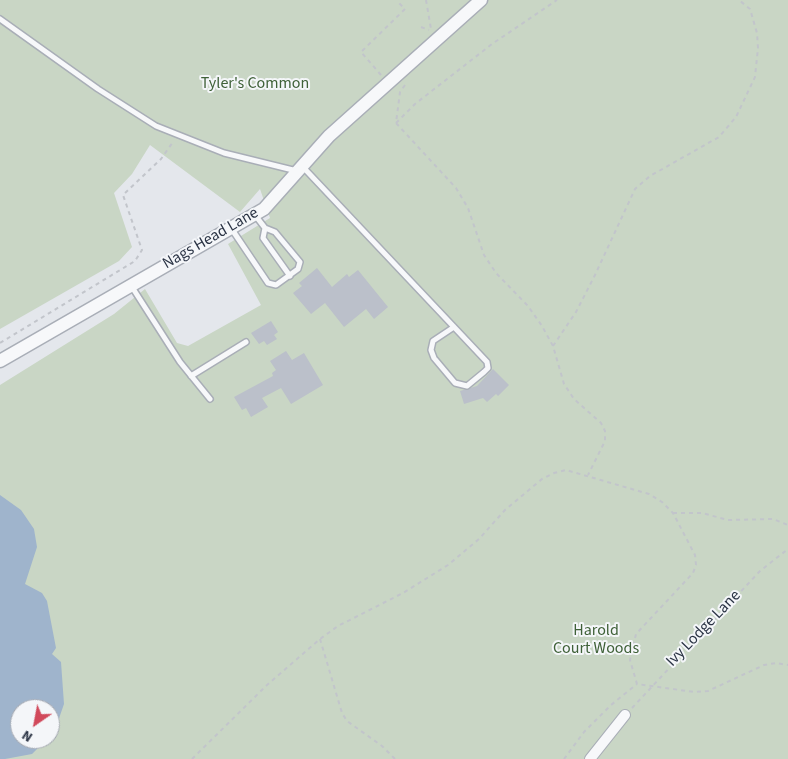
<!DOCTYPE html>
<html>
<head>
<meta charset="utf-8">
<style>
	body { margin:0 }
	#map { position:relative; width:788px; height:759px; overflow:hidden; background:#e4e7ec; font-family:"Source Sans 3",sans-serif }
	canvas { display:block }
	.north { position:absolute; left:10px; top:699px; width:50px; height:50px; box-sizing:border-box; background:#f4f6f9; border:1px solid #a4a8b1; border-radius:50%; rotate:213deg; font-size:14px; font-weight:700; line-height:20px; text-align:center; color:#2b3445 }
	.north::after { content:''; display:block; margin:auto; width:18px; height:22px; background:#d1495b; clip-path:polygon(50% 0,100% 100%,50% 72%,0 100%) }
</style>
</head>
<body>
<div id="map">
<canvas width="788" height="759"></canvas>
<div class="north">N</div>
</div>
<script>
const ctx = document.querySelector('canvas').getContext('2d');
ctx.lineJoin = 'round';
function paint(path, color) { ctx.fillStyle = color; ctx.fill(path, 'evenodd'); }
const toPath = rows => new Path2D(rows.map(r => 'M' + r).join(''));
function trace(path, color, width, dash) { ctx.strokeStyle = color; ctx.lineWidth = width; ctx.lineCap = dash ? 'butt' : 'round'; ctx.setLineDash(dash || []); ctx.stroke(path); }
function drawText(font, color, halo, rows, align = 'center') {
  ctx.font = font + ' "Source Sans 3",sans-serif'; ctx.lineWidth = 4; ctx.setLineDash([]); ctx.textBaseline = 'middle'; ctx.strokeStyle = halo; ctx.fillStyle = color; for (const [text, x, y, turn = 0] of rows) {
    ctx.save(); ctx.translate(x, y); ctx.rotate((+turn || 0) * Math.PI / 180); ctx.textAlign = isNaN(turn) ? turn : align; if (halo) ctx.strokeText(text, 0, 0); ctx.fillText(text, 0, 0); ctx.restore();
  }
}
paint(toPath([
	[0,0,788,0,788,759,0,759,0,385,114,314,145,289,177,343,188,346,261,305,228,244,270,218,260,189,240,212,150,145,132,174,114,193,132,247,119,261,0,329],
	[20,709,50,709,50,739,20,739]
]), '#c9d6c5');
paint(toPath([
	[0,495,21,510,34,529,37,547,25,584,42,593,47,601,56,648,52,654,61,662,64,704,56,727,50,735,50,709,20,709,20,739,47,739,32,754,5,759,0,759]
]), '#9fb4cc');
paint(toPath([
	[317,268,332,287,347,274,349,277,358,270,388,307,374,319,366,309,344,327,325,303,311,314,293,293,302,286,299,283],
	[271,321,278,332,274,335,277,339,267,345,264,341,259,344,251,333],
	[286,351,292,360,304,353,323,385,291,404,281,388,262,398,268,407,251,417,246,408,242,410,234,397,273,376,272,373,276,370,270,361],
	[493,369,509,385,498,396,496,394,487,402,483,398,464,404,460,391,477,386]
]), '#bbc0ca');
const service = toPath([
	[0,19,98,89,156,126,224,153,297,171],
	[302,166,454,327,487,362,488,368,484,372,467,386,455,383,434,358,431,350,433,341,454,327],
	[231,228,268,283,276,285,298,269,300,262,275,232,265,228,255,215],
	[265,228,263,238,290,276],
	[132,287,180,362,210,399],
	[191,376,246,342]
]);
const minor = toPath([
	[590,759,625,715]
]);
const tertiary = toPath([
	[0,361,264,209,329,136,481,0]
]);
trace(service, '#a9aeb7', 8);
trace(minor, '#a9aeb7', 12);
trace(tertiary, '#a9aeb7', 15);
trace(toPath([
	[426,0,431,29],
	[421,27,429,30],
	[381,75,361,52,405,9,398,2,399,0],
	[405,85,400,92,396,123,456,188,468,208,484,255,496,273,528,306,542,326,553,346,564,384,574,399,601,423,605,431,605,441,588,475],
	[396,123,415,104,492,44,557,0],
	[0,343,135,261,142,250,123,195,161,159,173,142],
	[553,346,576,312,595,275,635,189,650,176,719,137,736,117,755,77,758,48,757,33,750,9,739,0],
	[673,513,702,513,728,520,773,519,788,525],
	[320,639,342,713,347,721,382,746,395,759],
	[632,708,760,571,788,549],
	[192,759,267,685,320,639,338,626,403,593,448,565,479,539,505,510,542,479,554,473,566,470,649,494,662,502,673,513,695,555,696,565,693,573,636,634,630,660,637,684,694,692,708,691,764,665,776,663,788,665],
	[564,759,584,732,611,705,637,684]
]), '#c2c5cb', 2, [4, 4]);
trace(service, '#f7f8fa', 5);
trace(minor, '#f7f8fa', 10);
trace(tertiary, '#f7f8fa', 12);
drawText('16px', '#3f6138', '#f4f6f9', [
	["Tyler's Common",255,84],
	["Harold",596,631],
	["Court Woods",596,649]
]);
drawText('16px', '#2b3445', '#f4f6f9', [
	["Nags Head Lane",211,239,-30],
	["Ivy Lodge Lane",704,629,-46]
]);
</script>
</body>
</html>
